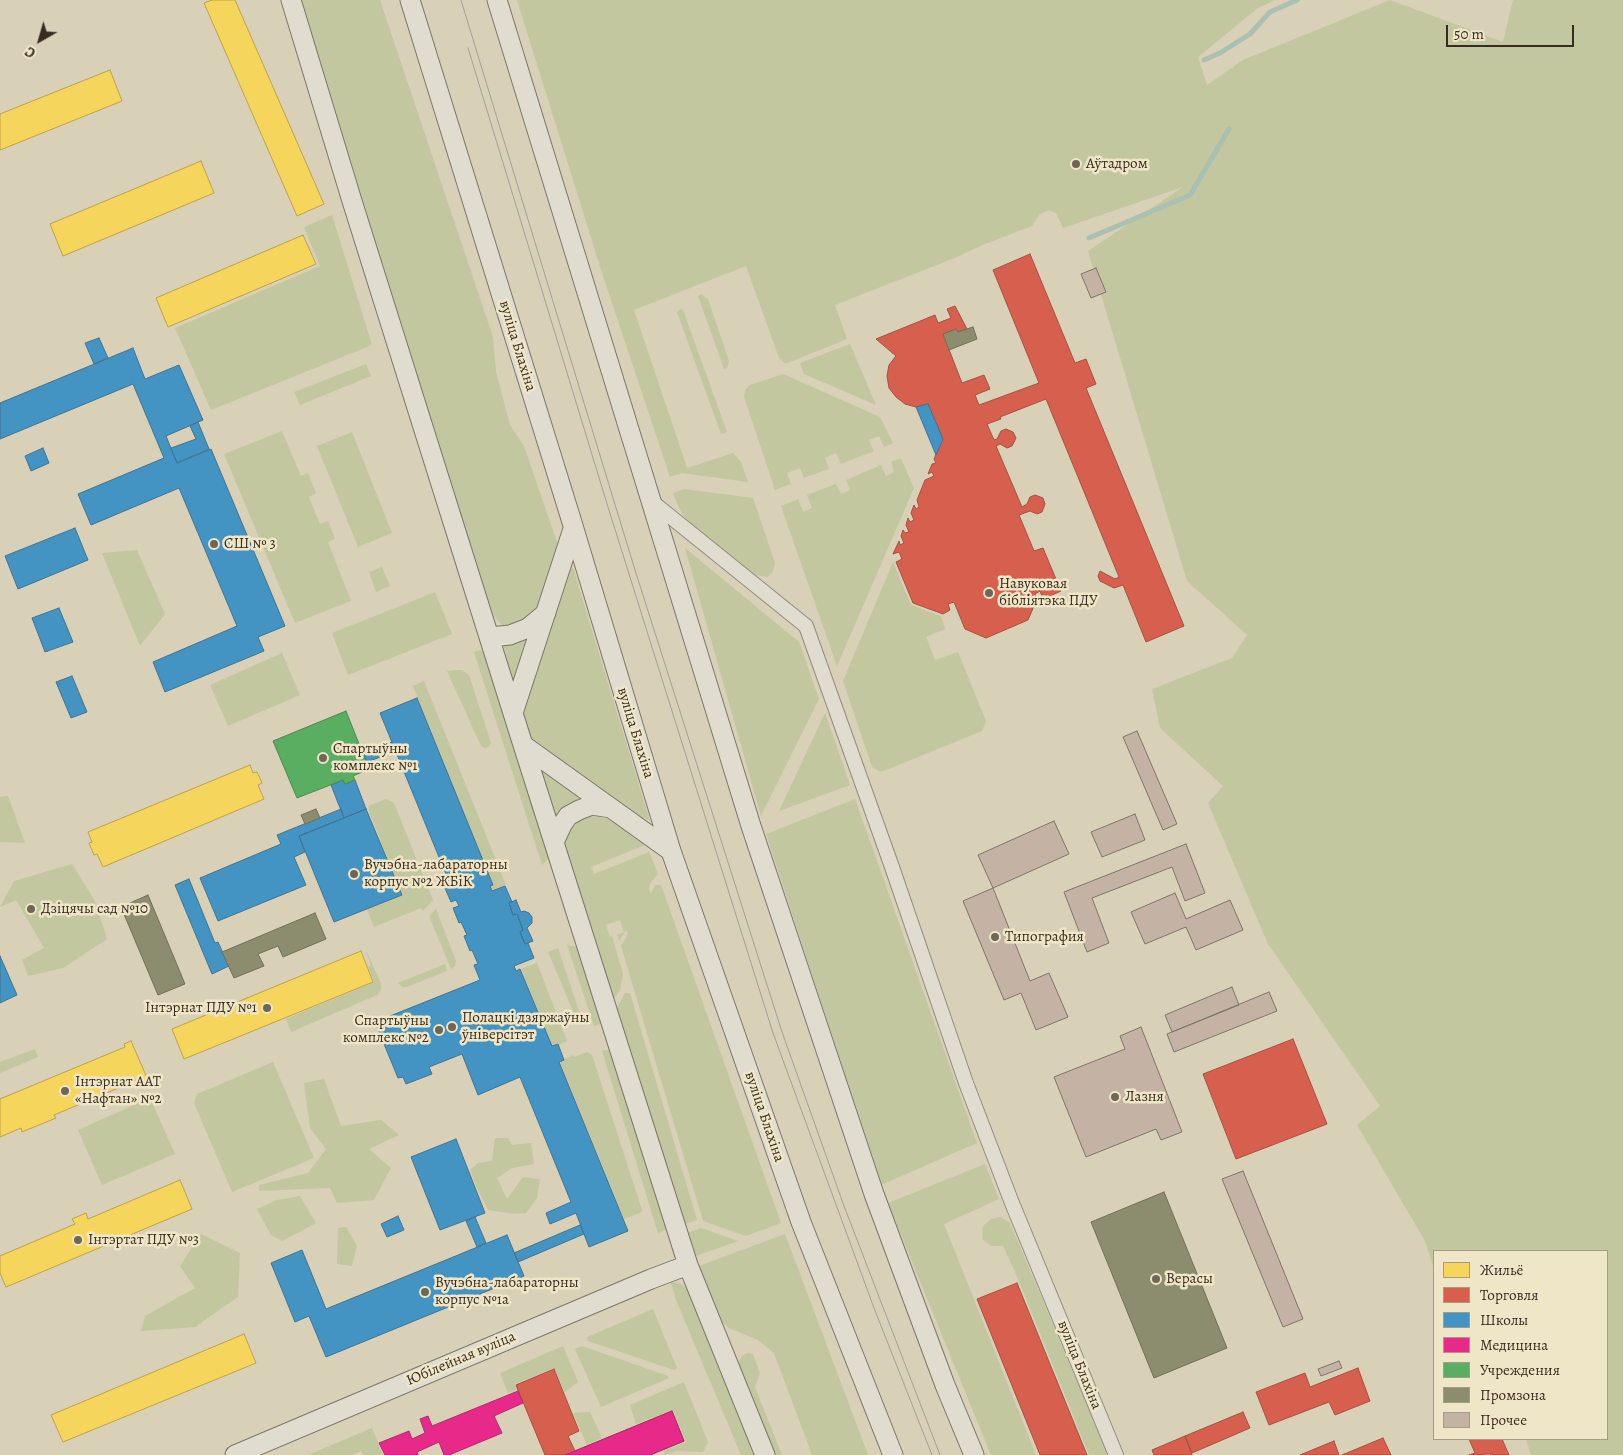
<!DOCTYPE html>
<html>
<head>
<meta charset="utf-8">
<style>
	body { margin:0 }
	#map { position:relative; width:1623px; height:1455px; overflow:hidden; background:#d8d0b7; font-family:Alegreya,serif }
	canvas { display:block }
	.legend { position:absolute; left:1433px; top:1250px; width:175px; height:190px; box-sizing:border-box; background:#efe6c7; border:1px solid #a69b85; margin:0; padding:6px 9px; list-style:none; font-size:15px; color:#382b21 }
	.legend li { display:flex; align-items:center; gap:10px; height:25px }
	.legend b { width:25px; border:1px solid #a69b85 }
	.north { position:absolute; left:15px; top:15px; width:50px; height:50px; -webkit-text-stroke:4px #efe6c7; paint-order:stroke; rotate:218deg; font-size:14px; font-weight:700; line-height:20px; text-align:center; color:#382b21 }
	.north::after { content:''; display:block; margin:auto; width:18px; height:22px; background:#382b21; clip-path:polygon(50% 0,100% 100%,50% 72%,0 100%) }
	.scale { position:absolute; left:1446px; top:25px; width:128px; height:22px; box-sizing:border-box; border:2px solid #382b21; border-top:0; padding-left:6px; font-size:15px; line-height:18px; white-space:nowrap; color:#382b21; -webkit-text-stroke:4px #efe6c7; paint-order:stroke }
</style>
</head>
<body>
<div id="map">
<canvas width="1623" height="1455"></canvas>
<ul class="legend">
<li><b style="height:14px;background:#f6d55c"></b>Жильё</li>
<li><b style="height:14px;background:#d6604d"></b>Торговля</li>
<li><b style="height:14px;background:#4393c3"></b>Школы</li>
<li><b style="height:14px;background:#e7298a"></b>Медицина</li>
<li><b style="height:14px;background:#5aae61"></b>Учреждения</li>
<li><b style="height:14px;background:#8c8c6e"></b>Промзона</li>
<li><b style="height:14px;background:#c4b3a4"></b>Прочее</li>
</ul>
<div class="north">С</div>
<div class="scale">50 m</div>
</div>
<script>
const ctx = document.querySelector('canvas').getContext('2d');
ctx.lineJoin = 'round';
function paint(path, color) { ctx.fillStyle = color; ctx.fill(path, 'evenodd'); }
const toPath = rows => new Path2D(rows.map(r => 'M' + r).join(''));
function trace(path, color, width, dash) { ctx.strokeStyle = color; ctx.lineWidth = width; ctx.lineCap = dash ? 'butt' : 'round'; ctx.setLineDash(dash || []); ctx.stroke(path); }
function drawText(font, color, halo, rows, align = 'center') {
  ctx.font = font + ' Alegreya,serif'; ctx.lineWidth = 5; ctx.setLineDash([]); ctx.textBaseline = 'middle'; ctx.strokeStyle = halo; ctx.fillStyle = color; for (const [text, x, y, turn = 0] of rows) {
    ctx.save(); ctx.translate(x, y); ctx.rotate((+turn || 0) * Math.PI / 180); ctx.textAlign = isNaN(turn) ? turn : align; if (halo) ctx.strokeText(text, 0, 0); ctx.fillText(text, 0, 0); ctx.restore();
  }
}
paint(toPath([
	[299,0,380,0,493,337,496,372,510,425,524,446,558,545,557,555,540,609,511,628,501,624,491,612],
	[517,0,1275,0,1258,8,1198,57,1207,85,1243,60,1390,0,1503,42,1513,0,1623,0,1623,1455,1531,1455,1526,1439,1607,1439,1607,1251,1434,1251,1434,1269,1425,1241,1357,1125,1380,1106,1268,944,1208,803,1223,786,1160,728,1152,689,1232,658,1247,635,1187,581,1088,251,1183,187,1063,228,1056,213,1049,210,1040,214,1032,226,985,244,952,259,835,305,847,339,785,364,779,358,746,266,634,310,687,468,733,453,741,462,748,482,682,473,670,477,602,273],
	[332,215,372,345,211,410,175,328,320,266,304,227],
	[701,294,708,299,729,361,727,368,724,369,698,296],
	[680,309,683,310,727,432,721,434,677,312],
	[850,344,876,405,804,374,800,363],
	[366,364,371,376,300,405,294,392],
	[783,374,880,417,893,443,884,447,879,436,869,440,874,451,841,464,836,453,825,458,829,469,804,478,800,468,787,473,791,484,775,490,744,397,745,390,750,385],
	[282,431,301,476,308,473,316,493,309,497,320,524,328,521,335,539,328,542,351,601,295,623,224,454],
	[352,432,392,533,358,547,317,446],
	[901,458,914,488,837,666,781,506,798,499,803,512,812,508,807,495,836,484,841,494,850,490,846,480,881,465,886,476,894,472,891,462],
	[684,489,753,498,775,563,773,571,768,577,755,575,688,523,679,508,673,493],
	[685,548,799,642,819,699,761,816],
	[137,550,165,614,140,646,102,553],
	[893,562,911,605,941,616,945,629,926,637,935,660,958,652,986,721,982,731,881,772,872,767,843,681],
	[382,567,390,586,376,592,369,572],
	[573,568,650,821,644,818,644,821,590,780,527,738,520,715,570,569],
	[435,592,452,634,348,675,332,633],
	[532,636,515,687,502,640],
	[480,650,485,653,551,850,548,859,542,865,474,652],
	[282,653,300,695,228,726,210,685],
	[453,670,462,670,469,675,491,743,489,747,485,748,481,746,447,671],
	[424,681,506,885,492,890,490,886,493,885,413,686],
	[825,713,850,785,779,811],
	[532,758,581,795,578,799,569,803,560,812,553,826],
	[8,796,25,843,0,842,0,797],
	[386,799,394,803,433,900,423,911,421,908,374,927,367,910,402,895,368,809,369,809,368,806],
	[855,799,977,1143,881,1185,766,834],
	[598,816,610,820,632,832,645,845,591,867,594,874,649,852,658,874,651,882,649,888,651,894,655,885,661,885,781,1223,746,1236,703,1221,621,946,628,934,626,930,619,941,617,935,624,932,620,920,606,925,610,937,612,936,623,974,620,990,609,1007,561,850,563,837,583,817],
	[72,864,95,901,107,939,63,968,28,976,22,960,44,948,16,900,0,907,14,881],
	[436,909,456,961,455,966,451,969,429,916],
	[567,945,577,947,606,1022,594,1026],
	[558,948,580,1014,575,1016,548,952],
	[366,952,367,952,381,984,381,990,377,995,291,1032,286,1019,374,982,368,967,371,965],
	[537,963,567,1041,559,1045,558,1043,552,1045,521,969],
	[445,964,447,971,407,987,402,987,398,983],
	[625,993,630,993,697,1220,683,1225,615,1011],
	[613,1048,669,1229,658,1233,602,1051],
	[35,1049,38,1057,0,1073,0,1062],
	[587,1052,592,1055,642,1210,640,1213,624,1219,560,1062,573,1055,574,1057],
	[273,1062,314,1158,232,1192,194,1103,197,1094],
	[324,1079,341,1126,381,1120,399,1135,369,1149,391,1168,374,1200,337,1203,330,1188,259,1191,259,1185,308,1173,326,1149,310,1128,304,1083],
	[150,1098,175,1154,102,1185,78,1130],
	[495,1138,508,1138,512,1145,531,1143,534,1164,512,1168,497,1178,507,1199,523,1177,540,1179,537,1198,526,1213,514,1214,488,1210,477,1188,470,1170,478,1163,492,1161],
	[985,1164,999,1199,944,1224,1036,1455,991,1455,888,1203],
	[300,1196,316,1223,282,1241,271,1235,257,1209,277,1200],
	[1000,1217,1010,1223,1108,1455,1089,1455,1016,1274,1003,1246,991,1246,982,1239,983,1226,991,1219],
	[346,1227,357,1246,352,1266,337,1264,338,1228],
	[701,1228,738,1241,696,1256,687,1233],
	[201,1234,240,1253,238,1297,195,1327,141,1331,145,1316,195,1288,180,1266],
	[785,1234,868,1455,812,1455,774,1353,758,1340,729,1328,722,1322,699,1266],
	[676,1282,683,1285,688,1289,757,1455,741,1455,676,1300,671,1283],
	[653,1309,677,1368,674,1370,588,1341,587,1337],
	[563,1346,578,1382,565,1392,554,1368,515,1384,517,1390,508,1393,500,1373],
	[582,1346,668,1376,669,1378,601,1407,575,1349],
	[748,1353,753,1354,760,1373,755,1387,782,1455,773,1455,738,1369,739,1361,743,1355],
	[684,1382,708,1442,703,1452,677,1451,665,1455,663,1451,686,1442,673,1410,636,1424,630,1405],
	[590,1412,602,1438,587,1445,573,1413],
	[372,1428,383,1455,363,1455,361,1451,352,1455,308,1455]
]), '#c2c79f');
const homes = toPath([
	[212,0,235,0,324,204,297,216,204,3,212,0],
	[110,70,122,101,0,150,0,114,110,70],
	[201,161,214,193,63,256,50,224,201,161],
	[303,235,316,264,168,327,156,298,303,235],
	[250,765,253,773,257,772,258,774,262,783,258,785,264,799,103,867,97,854,94,855,89,843,92,842,88,832,250,765],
	[361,951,373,982,184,1059,172,1029,361,951],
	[131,1041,148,1080,139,1084,137,1080,54,1115,56,1118,22,1132,21,1128,0,1137,0,1099,125,1047,124,1044,131,1041],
	[180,1180,192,1209,6,1287,0,1273,0,1256,75,1224,72,1219,86,1213,88,1219,180,1180],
	[244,1334,256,1363,63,1442,51,1415,244,1334]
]);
paint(homes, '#f6d55c');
trace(homes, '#bda24a', 1);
const shops = toPath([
	[1030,254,1075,363,1086,359,1096,384,1086,388,1184,626,1146,642,1123,585,1114,588,1100,581,1098,576,1100,571,1115,579,1119,577,1046,399,1000,417,1001,419,987,424,994,440,997,439,1001,431,1006,429,1013,432,1016,438,1012,446,1007,448,1000,444,996,446,1022,507,1027,504,1030,497,1035,495,1043,498,1045,504,1042,512,1037,514,1030,511,1019,515,1034,551,1043,548,1061,591,1043,599,1040,591,1035,594,1037,599,1028,620,986,638,965,629,954,602,948,604,950,610,943,614,913,603,896,562,902,559,899,552,893,554,899,541,900,545,904,543,901,536,903,530,905,533,909,532,906,525,908,518,910,522,914,520,911,513,914,505,916,509,919,507,917,500,925,480,934,476,932,472,928,474,932,464,936,463,934,459,943,439,928,404,916,407,905,404,896,397,889,388,887,376,889,365,896,356,876,339,935,315,938,323,951,318,947,309,955,306,967,329,958,332,956,329,943,334,962,383,984,375,990,389,975,395,979,405,1039,383,993,270,1030,254],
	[1293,1039,1327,1124,1236,1159,1203,1074,1293,1039],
	[1017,1283,1087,1455,1040,1455,977,1299,1017,1283],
	[1358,1368,1370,1401,1335,1415,1329,1402,1269,1425,1256,1392,1305,1373,1310,1387,1358,1368],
	[554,1369,579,1431,568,1436,575,1451,672,1411,684,1441,650,1455,545,1455,516,1385,554,1369],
	[1243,1412,1250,1428,1192,1453,1185,1436,1243,1412],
	[1185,1436,1192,1455,1154,1455,1152,1450,1185,1436],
	[1383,1438,1391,1455,1342,1455,1383,1438],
	[1469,1439,1502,1439,1509,1455,1491,1455,1490,1454,1469,1455,1475,1453,1469,1439],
	[1334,1441,1339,1455,1300,1455,1334,1441]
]);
paint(shops, '#d6604d');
trace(shops, '#a75040', 1);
const schools = toPath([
	[99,338,108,358,94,364,85,343,99,338],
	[133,348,145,379,179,365,203,420,166,436,177,463,211,449,285,626,258,637,264,651,165,692,153,662,237,626,179,488,91,525,78,494,164,458,133,384,0,439,0,403,133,348],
	[928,404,943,439,936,455,916,407,928,404],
	[198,422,209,449,177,463,171,448,196,439,190,426,198,422],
	[43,448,49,463,31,471,25,456,43,448],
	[75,528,88,560,18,589,5,556,75,528],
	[59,608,73,642,45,652,32,618,59,608],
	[72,676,87,712,71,718,56,682,72,676],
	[417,698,493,885,490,886,492,891,505,886,512,902,509,903,513,915,517,914,523,930,520,932,525,944,528,943,534,958,514,966,516,971,520,969,552,1046,558,1044,564,1060,559,1062,628,1231,589,1247,576,1213,550,1224,546,1213,571,1202,520,1077,478,1095,462,1054,429,1067,432,1074,406,1084,403,1077,398,1078,375,1022,480,980,474,965,478,964,472,950,470,951,464,936,467,935,461,922,459,923,453,908,459,906,456,900,451,902,444,886,450,884,380,713,417,698],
	[392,742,396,751,367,762,363,753,392,742],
	[343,780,345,784,355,780,366,809,344,818,331,785,343,780],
	[341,809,344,818,299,836,305,852,294,857,306,885,218,921,200,878,281,844,277,835,341,809],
	[366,809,402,895,334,922,299,836,366,809],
	[189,879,215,943,218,942,229,966,212,974,175,885,189,879],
	[516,900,521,912,524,911,529,913,532,917,532,923,527,928,533,941,525,944,520,932,523,930,517,914,513,915,509,903,516,900],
	[0,956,17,995,0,1003,0,956],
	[456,1139,485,1213,440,1230,411,1157,456,1139],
	[398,1216,404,1230,387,1237,381,1224,398,1216],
	[475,1217,486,1243,477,1247,466,1221,475,1217],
	[580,1225,584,1234,518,1262,514,1253,580,1225],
	[507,1235,524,1276,326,1357,309,1316,295,1322,271,1263,302,1250,326,1309,507,1235]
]);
paint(schools, '#4393c3');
trace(schools, '#407492', 1);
const health = toPath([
	[518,1391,523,1403,494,1416,502,1433,449,1455,444,1455,439,1442,417,1452,418,1455,385,1455,379,1443,409,1431,412,1439,425,1433,420,1419,428,1416,432,1426,518,1391],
	[672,1411,684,1441,650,1455,565,1455,672,1411]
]);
paint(health, '#e7298a');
trace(health, '#b22a6a', 1);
const public = toPath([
	[346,711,369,769,353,776,355,780,345,784,343,780,297,798,273,741,346,711]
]);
paint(public, '#5aae61');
trace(public, '#50874e', 1);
const industry = toPath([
	[973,327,977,339,949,350,943,334,956,329,958,332,973,327],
	[316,809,320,818,305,824,301,815,316,809],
	[148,895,185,984,158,995,121,907,148,895],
	[315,913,326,939,283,957,278,946,258,954,264,966,234,978,222,952,315,913],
	[1164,1192,1227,1348,1154,1378,1091,1222,1164,1192]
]);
paint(industry, '#8c8c6e');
trace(industry, '#736f57', 1);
trace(toPath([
	[1204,60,1220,53,1250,34,1270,12,1297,0],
	[1089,238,1190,195,1229,129]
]), '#aac0b1', 5);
const building = toPath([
	[1096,268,1106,292,1091,298,1081,274,1096,268],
	[1137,731,1177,824,1163,830,1123,737,1137,731],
	[1135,814,1145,840,1102,857,1091,832,1135,814],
	[1054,821,1069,854,993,888,978,855,1054,821],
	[1186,844,1205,893,1185,901,1172,867,1092,898,1109,943,1087,952,1064,892,1186,844],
	[993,888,1030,981,1049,973,1068,1017,1036,1030,1021,993,1004,1000,963,901,993,888],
	[1175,893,1186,919,1230,900,1243,930,1196,950,1186,927,1145,944,1131,912,1175,893],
	[1232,987,1239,1005,1172,1032,1165,1015,1232,987],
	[1269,992,1277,1011,1174,1052,1167,1034,1269,992],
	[1141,1027,1182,1132,1161,1140,1156,1129,1086,1157,1054,1077,1125,1049,1120,1036,1141,1027],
	[1243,1171,1303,1319,1283,1327,1222,1179,1243,1171],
	[1339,1361,1342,1368,1321,1376,1318,1369,1339,1361]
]);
paint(building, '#c4b3a4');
trace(building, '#7c7668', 1);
const street = toPath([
	[651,501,806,626,892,867,966,1083,1012,1203,1116,1455]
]);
const secondary = toPath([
	[291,0,352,201,523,745,688,1265,765,1455],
	[410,0,571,519,671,851,801,1222,893,1455],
	[497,0,751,826,874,1194,945,1385,974,1455],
	[490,637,510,635,528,628,546,613],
	[513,713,573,529],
	[523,745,671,851],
	[554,842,562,825,568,816,579,810,592,805,611,808],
	[235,1455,651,1279,688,1265]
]);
trace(street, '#928c7d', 16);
trace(secondary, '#7c7668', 21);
trace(street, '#e0ddd0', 14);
trace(secondary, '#e0ddd0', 19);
trace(toPath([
	[461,0,635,570,782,1032,844,1206,940,1455],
	[468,48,608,507,773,1033,874,1308,932,1455]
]), '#a4a096', 1);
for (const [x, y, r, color] of [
	[1076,164,5,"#706556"],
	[214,544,5,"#706556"],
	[989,593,5,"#706556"],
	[323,758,5,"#706556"],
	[354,874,5,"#706556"],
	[31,909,5,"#706556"],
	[995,937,5,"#706556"],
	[267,1008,5,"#706556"],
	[452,1027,5,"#706556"],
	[439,1030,5,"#706556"],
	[65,1091,5,"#706556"],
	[1115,1097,5,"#706556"],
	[78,1240,5,"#706556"],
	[1156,1279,5,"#706556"],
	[425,1292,5,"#706556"]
]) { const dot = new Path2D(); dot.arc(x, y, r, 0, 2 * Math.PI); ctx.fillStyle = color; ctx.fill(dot); trace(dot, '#efe6c7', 2); }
drawText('15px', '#382b21', '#efe6c7', [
	["Аўтадром",1086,164],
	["СШ № 3",224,544],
	["Навуковая",999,584],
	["бібліятэка ПДУ",999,601],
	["Спартыўны",333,749],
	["комплекс №1",333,766],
	["Вучэбна-лабараторны",364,865],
	["корпус №2 ЖБіК",364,882],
	["Дзіцячы сад №10",41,909],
	["Типография",1005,937],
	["Інтэрнат ПДУ №1",257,1008,"right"],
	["Полацкі дзяржаўны",462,1018],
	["ўніверсітэт",462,1035],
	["Спартыўны",429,1021,"right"],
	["комплекс №2",429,1038,"right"],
	["Інтэрнат ААТ",75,1082],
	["«Нафтан» №2",75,1099],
	["Лазня",1125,1097],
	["Інтэртат ПДУ №3",88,1240],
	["Верасы",1166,1279],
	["Вучэбна-лабараторны",435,1283],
	["корпус №1а",435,1300]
], 'left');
drawText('15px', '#382b21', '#efe6c7', [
	["вуліца Блахіна",517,346,73],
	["вуліца Блахіна",635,733,73],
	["вуліца Блахіна",764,1117,71],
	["Юбілейная вуліца",461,1359,-23],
	["вуліца Блахіна",1079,1365,68]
]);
</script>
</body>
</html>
